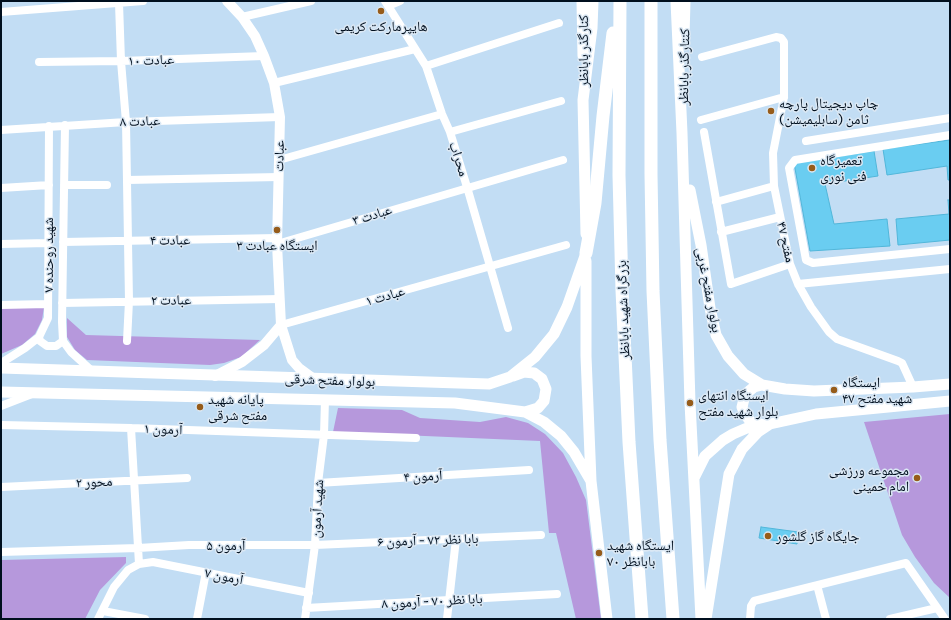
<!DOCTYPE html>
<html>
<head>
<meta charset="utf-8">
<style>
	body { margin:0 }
	#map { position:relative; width:951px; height:620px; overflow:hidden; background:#c2ddf4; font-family:Commissioner,sans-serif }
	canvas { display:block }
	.frame { position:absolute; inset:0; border:2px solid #000f1e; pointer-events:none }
</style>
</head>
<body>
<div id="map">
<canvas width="951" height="620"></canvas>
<div class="frame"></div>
</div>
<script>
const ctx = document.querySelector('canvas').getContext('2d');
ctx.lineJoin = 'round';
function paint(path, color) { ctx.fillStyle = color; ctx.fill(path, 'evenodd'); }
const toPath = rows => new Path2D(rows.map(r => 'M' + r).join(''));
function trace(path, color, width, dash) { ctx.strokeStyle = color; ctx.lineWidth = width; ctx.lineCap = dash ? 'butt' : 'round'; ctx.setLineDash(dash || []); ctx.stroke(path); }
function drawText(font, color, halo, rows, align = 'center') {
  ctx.font = font + ' Commissioner,"Noto Naskh Arabic",sans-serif'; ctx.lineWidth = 3; ctx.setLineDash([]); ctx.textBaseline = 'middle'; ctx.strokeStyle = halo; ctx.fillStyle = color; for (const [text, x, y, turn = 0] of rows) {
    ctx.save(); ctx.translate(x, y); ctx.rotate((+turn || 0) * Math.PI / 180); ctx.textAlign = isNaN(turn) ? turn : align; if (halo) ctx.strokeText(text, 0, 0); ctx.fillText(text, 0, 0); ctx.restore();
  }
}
paint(toPath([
	[44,307,42,320,35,334,22,345,1,354,1,308],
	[67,318,86,335,260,340,241,357,224,363,210,365,87,360,75,350,67,337],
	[338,408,402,410,420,418,480,422,506,417,528,423,545,434,563,453,576,477,586,500,601,619,576,619,556,533,549,533,540,441,333,432],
	[950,414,950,598,934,583,915,557,902,535,864,422],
	[126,557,126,563,100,590,85,619,1,619,1,560]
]), '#b698dc');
const building = toPath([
	[950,140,950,180,948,180,947,166,887,175,883,149,950,140],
	[874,151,878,176,825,184,834,224,887,219,890,246,810,251,794,163,874,151],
	[948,200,950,200,950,240,898,245,896,219,949,214,948,200],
	[761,527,798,532,797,544,759,538,761,527]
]);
paint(building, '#6acdf1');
trace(building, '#51b6d9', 1);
trace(toPath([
	[385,1,426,66,442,114,450,132,467,187,508,328],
	[119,3,121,61,126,122,129,301,127,341],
	[388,6,400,1],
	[1,12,143,1],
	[242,17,311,1],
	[702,57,776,37,781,38,784,42,784,97,773,153,774,186,790,264,798,284,811,307,829,332,837,339,898,361,902,363,913,387],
	[39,62,121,61,264,56],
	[426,66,559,23],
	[274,83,415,49],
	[701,120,784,97],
	[65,125,62,322,63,341,71,352,92,371],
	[1,130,126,122,280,117],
	[450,132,561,101],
	[704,132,731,284,790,264],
	[950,135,795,160,789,168,806,260,813,263,950,249],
	[806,141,950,118],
	[279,160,442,114],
	[127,180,279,177],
	[64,185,107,185],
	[1,188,49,185],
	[716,202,774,186],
	[721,232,780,217],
	[63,242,277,238],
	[1,244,48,243],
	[277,244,563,160],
	[798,284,950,269],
	[62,303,280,299],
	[1,305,48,304],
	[281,325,566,245],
	[39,337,40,341,47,346,56,346,63,341],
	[1,363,25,348,39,337,48,318,49,126],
	[1,406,32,394],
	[2,425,131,428,416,438],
	[131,428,139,564],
	[318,483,529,470],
	[1,487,187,478],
	[1,552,138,548,189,545,315,545,541,535],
	[817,585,826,619],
	[306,608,557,594],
	[103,611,145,619],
	[98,619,114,587,128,570,139,564,153,562,309,593],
	[197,619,206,572],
	[305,619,315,545,318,483,324,435,325,399],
	[447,619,456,539],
	[750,619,751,606,754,601,906,563,945,619],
	[890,619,937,608]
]), '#fff', 8);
trace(toPath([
	[227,1,242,17,255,36,264,56,274,83,280,117,277,244,281,325,292,360,299,368,314,379],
	[215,376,242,362,264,345,281,325]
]), '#fff', 10);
trace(toPath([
	[582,1,583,56],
	[676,1,682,133,690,403,701,619],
	[684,37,685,1],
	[690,190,701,245,710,308,716,335,728,356,744,374,762,385,785,389,814,391,913,387,950,384],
	[586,234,583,100,592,28,593,1],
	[586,261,586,356,591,481,607,619],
	[1,368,489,384,510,377,535,357,554,334,567,307,586,253],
	[513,376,524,372,534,373,542,379,546,389,544,401,538,408,525,412],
	[1,392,455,403,525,412,544,422,561,436,574,452,591,481],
	[761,424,754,424,750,421,745,414,742,407,744,399,748,392,754,387,762,385],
	[694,478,705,456,723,440,733,434,747,428,766,425],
	[706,619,729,474,742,449,758,432,770,424,816,414,950,401]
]), '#fff', 11);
trace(toPath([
	[620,1,619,175,622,290,629,442,642,619],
	[651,1,651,174,653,291,660,440,673,619],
	[586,253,595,203,603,116,613,33]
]), '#fff', 13);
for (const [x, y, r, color] of [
	[381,11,4,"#965c1a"],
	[771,111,4,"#965c1a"],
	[812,168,4,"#965c1a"],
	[277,230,4,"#965c1a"],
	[834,390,4,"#965c1a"],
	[690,403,4,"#965c1a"],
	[200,407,4,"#965c1a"],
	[917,478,4,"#965c1a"],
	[768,536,4,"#965c1a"],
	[599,553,4,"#965c1a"]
]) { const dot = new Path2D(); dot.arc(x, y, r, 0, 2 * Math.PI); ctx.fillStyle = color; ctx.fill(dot); trace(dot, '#dbe8f4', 1.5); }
drawText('14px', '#000f1e', '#dbe8f4', [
	["هایپرمارکت کریمی",381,26,"center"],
	["چاپ دیجیتال پارچه",779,103],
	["ثامن (سابلیمیشن)",779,119],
	["تعمیرگاه",820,160],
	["فنی نوری",820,176],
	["ایستگاه عبادت ۳",277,245,"center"],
	["ایستگاه",842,382],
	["شهید مفتح ۴۷",842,398],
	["ایستگاه انتهای",698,395],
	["بلوار شهید مفتح",698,411],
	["پایانه شهید",208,399],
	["مفتح شرقی",208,415],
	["مجموعه ورزشی",909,470,"right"],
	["امام خمینی",909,486,"right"],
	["جایگاه گاز گلشور",776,536],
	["ایستگاه شهید",607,545],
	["بابانظر ۷۰",607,561]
], 'left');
drawText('14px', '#000f1e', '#dbe8f4', [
	["کنارگذر بابانظر",583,51,-90],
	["عبادت ۱۰",151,60,-2],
	["کنتارگذر بابانظر",684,67,-89],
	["عبادت ۸",140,121,-2],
	["عبادت",279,156,-89],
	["محراب",459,159,72],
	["عبادت ۳",372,215,-17],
	["عبادت ۴",170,240,-1],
	["مفتح ۴۷",786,242,77],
	["شهید روحنده ۷",48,255,-90],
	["بولوار مفتح غربی",709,290,79],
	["عبادت ۱",385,296,-16],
	["عبادت ۲",171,300,-1],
	["بزرگراه شهید بابانظر",623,310,-92],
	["بولوار مفتح شرقی",330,380,2],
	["آرمون ۱",163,429,2],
	["آرمون ۴",423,476,-3],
	["محور ۲",94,482,-3],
	["شهید آرمون",317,509,-87],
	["بابا نظر ۷۲ - آرمون ۶",428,540,-2],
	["آرمون ۵",226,545],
	["آرمون ۷",224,576,11],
	["بابا نظر ۷۰ - آرمون ۸",432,601,-3]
]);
</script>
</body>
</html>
